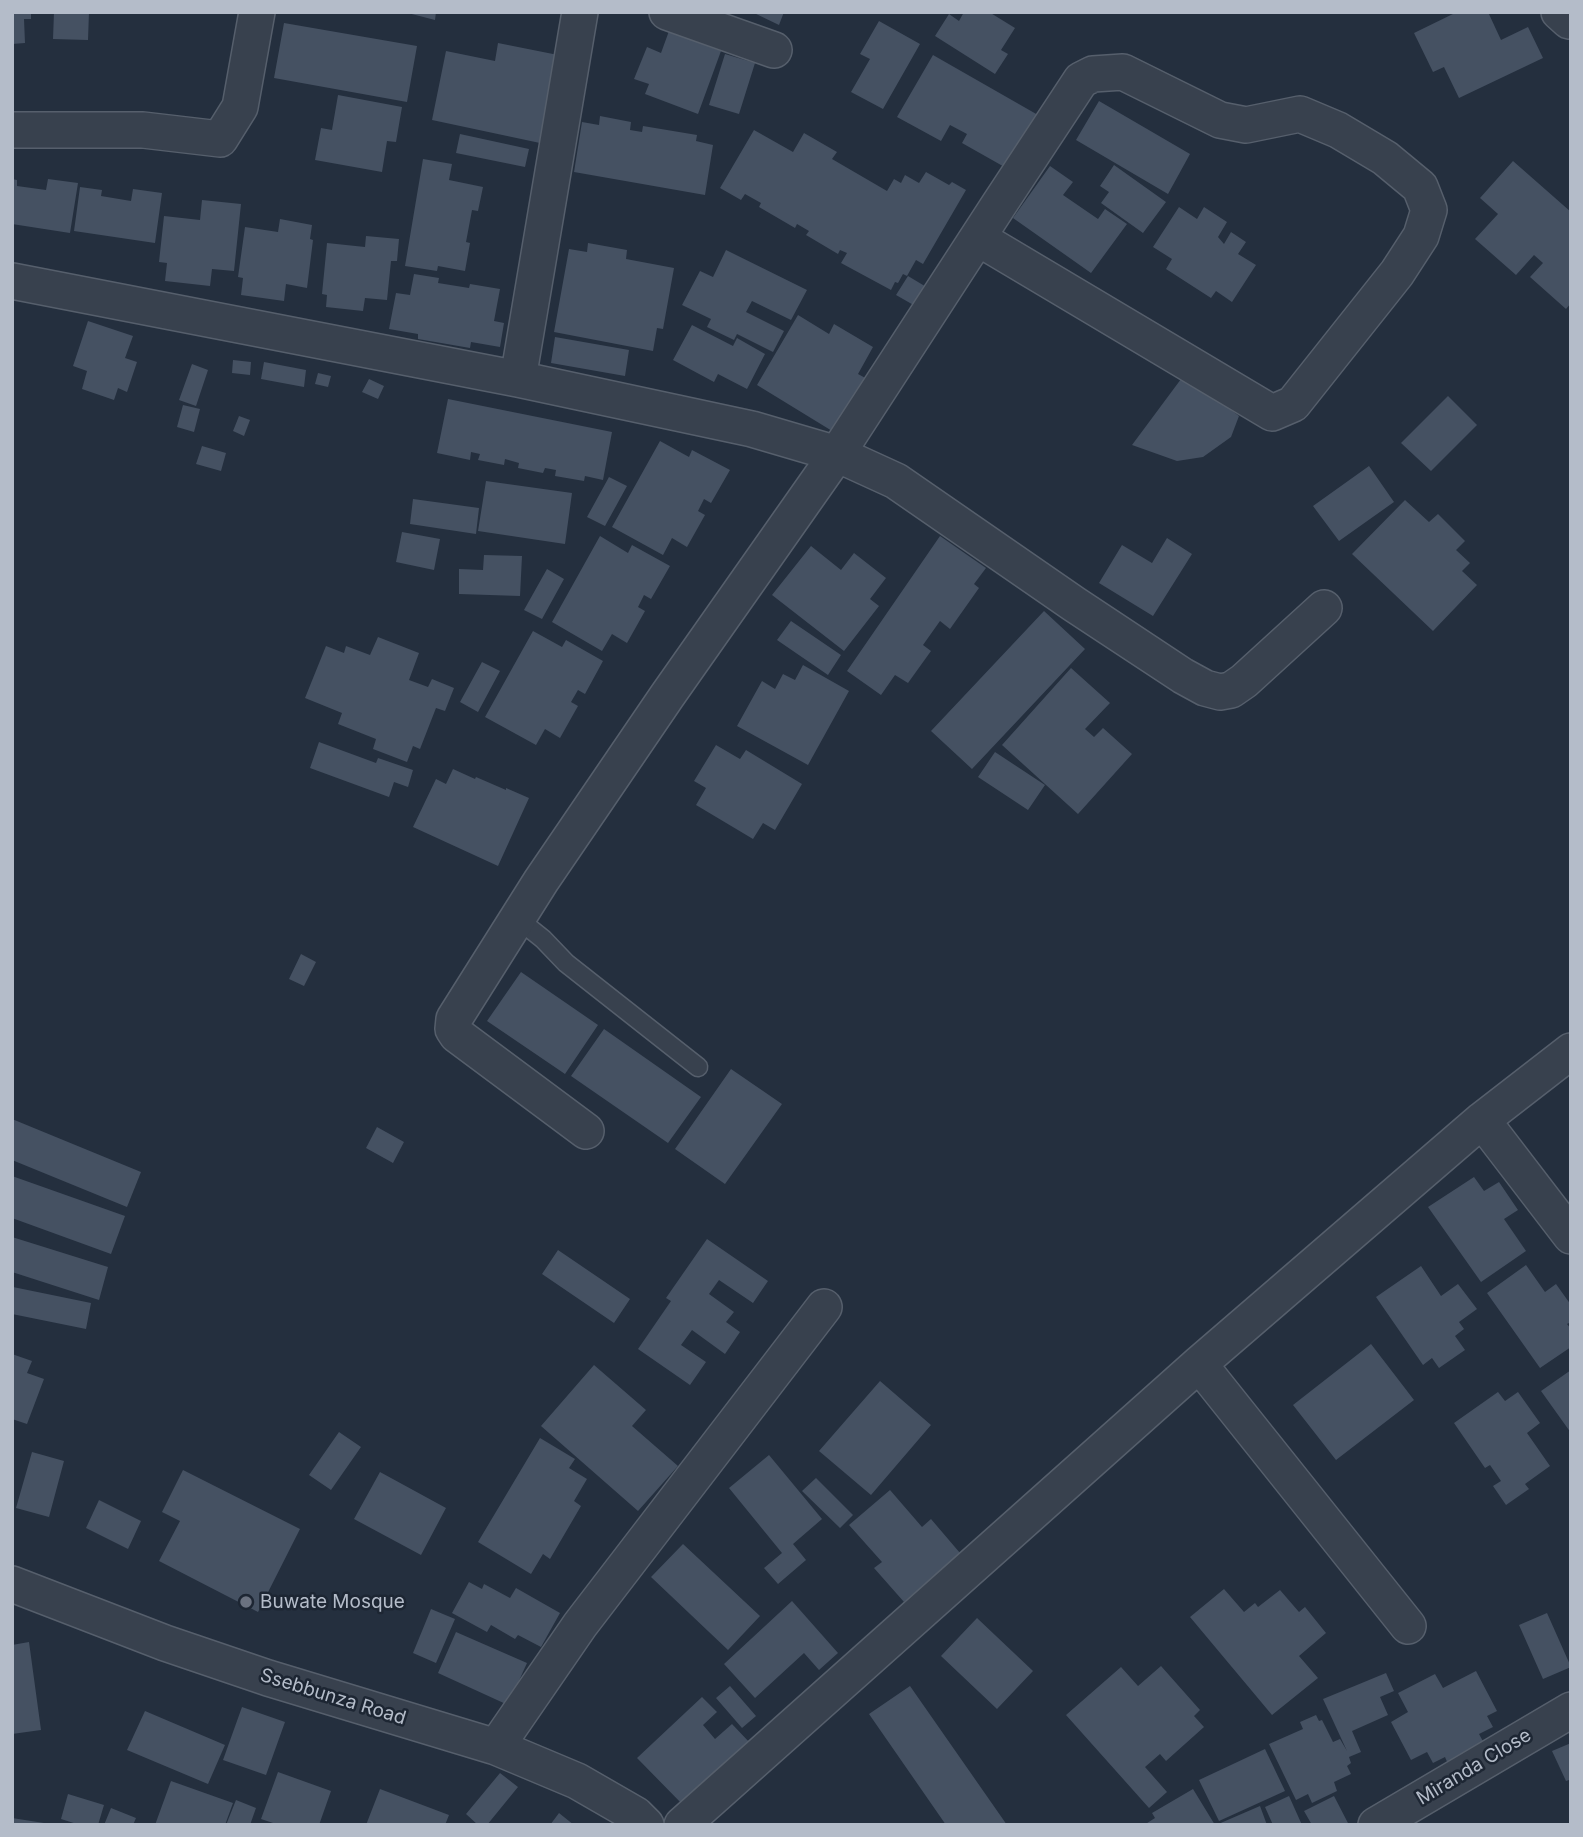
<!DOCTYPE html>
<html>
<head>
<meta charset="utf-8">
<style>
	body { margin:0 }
	#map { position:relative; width:1583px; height:1837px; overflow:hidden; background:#242f3e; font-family:Inter,sans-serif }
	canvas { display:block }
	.frame { position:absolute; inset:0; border:14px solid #b4bcc9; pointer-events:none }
</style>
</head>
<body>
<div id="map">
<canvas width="1583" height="1837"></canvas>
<div class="frame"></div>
</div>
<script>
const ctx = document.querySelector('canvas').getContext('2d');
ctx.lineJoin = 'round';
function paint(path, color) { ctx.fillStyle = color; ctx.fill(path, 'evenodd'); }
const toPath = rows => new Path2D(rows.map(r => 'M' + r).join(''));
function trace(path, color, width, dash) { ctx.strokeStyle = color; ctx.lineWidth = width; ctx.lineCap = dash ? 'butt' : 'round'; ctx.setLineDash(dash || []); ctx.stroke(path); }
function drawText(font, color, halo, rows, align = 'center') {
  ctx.font = font + ' Inter,sans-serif'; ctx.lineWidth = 5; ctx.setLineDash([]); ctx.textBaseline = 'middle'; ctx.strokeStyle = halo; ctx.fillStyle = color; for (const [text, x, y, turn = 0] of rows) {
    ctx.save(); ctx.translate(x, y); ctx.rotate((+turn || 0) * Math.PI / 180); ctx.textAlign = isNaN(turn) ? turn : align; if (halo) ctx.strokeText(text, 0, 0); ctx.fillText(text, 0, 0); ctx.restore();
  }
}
paint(toPath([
	[12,12,31,12,31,19,24,19,25,43,12,44],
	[54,12,89,12,88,40,53,39],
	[404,12,436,12,435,20],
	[752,12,784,12,779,25],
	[964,12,989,12,1015,28,1001,50,1008,54,995,74,935,36,949,14,959,21],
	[1457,12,1488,12,1501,40,1528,27,1543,58,1459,98,1444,67,1433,72,1414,33],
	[879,21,920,44,883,109,851,92,870,59,860,54],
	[284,23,417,46,407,102,274,78],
	[669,31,721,51,698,114,645,94,649,84,634,79,647,47,661,53],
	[498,43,558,55,540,143,432,120,446,51,495,61],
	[725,54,755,63,739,114,709,105],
	[933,55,1038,115,1008,169,962,143,967,134,950,125,941,141,897,117],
	[338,95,402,107,396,142,387,141,382,172,315,160,321,128,332,130],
	[1099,101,1190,154,1168,194,1076,140],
	[600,116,631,122,630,130,642,132,643,126,697,135,696,141,713,145,705,195,574,172,582,122,599,125],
	[754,130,793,152,804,133,837,152,832,159,887,191,894,179,901,183,905,175,919,183,926,172,949,185,952,182,966,190,923,264,916,260,907,276,903,274,898,283,895,282,891,290,841,263,847,253,840,250,838,254,806,235,809,231,797,224,795,228,759,207,761,203,745,194,741,200,720,188],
	[460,134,529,149,525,167,456,153],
	[423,159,452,164,449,180,483,187,478,211,472,210,466,242,470,243,465,271,438,266,437,271,405,266],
	[1513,161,1571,212,1571,303,1566,309,1530,277,1543,263,1534,255,1516,275,1475,239,1498,214,1480,198],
	[1114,165,1166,202,1143,233,1101,203,1109,192,1100,186],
	[1050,166,1073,182,1063,195,1098,219,1105,209,1127,224,1091,273,1013,218],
	[12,179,17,180,17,186,46,190,48,179,78,183,70,233,12,224],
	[80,187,102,190,101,196,131,201,133,189,162,193,155,243,74,231],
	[202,200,241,204,234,271,212,269,210,286,165,281,167,263,159,262,164,216,200,220],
	[1179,207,1197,219,1204,207,1227,222,1218,237,1224,244,1231,232,1246,242,1238,254,1256,265,1232,302,1216,291,1211,298,1166,269,1172,259,1153,247],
	[280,219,312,225,310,239,313,240,307,288,286,284,284,301,241,295,243,278,238,277,245,227,278,232],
	[366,236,399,239,397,261,391,261,387,300,365,298,363,311,326,307,327,295,322,294,327,243,365,247],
	[588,243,627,250,626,259,674,268,663,329,657,328,653,351,554,332,569,249,587,252],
	[726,250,807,290,791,320,752,301,746,312,784,331,773,352,737,334,734,340,707,327,711,319,682,305,700,271,713,277],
	[414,274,439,278,438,283,469,288,470,284,500,289,494,321,504,323,500,347,471,342,470,348,418,339,418,334,389,329,396,293,410,295],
	[908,276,928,288,917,307,896,295],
	[798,315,829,334,834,324,873,347,858,374,869,380,837,434,757,385],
	[88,321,133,336,125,358,137,362,127,392,118,388,114,400,82,389,87,371,73,366],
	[692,325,733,346,737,338,765,354,747,389,718,374,714,382,673,360],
	[555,337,629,350,625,376,551,363],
	[233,360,251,362,250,375,232,373],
	[264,362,306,370,304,387,261,379],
	[192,364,208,370,196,406,179,400],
	[318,373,331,376,328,387,315,384],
	[1184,375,1239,416,1231,437,1203,457,1177,461,1132,445],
	[369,379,384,386,378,399,362,392],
	[1448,396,1477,425,1431,471,1401,443],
	[448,399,612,432,603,480,585,476,584,481,555,476,556,470,545,468,543,473,518,468,519,463,505,459,504,465,478,460,480,454,471,452,470,460,437,453],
	[183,405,200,409,194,432,177,427],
	[239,416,250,420,244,436,233,431],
	[660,441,689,457,692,450,730,470,711,503,704,499,698,511,705,515,687,547,672,538,663,555,612,527],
	[202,446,226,453,221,471,196,464],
	[1369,466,1394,502,1339,541,1313,506],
	[609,477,627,486,605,526,587,517],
	[486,481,572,493,565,544,478,531],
	[413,499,479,508,476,534,410,524],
	[1405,500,1429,522,1438,514,1465,541,1456,550,1470,563,1462,571,1477,585,1433,631,1352,554],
	[402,532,440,539,434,570,396,562],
	[600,536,628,553,632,545,670,566,651,599,644,595,638,607,645,611,627,643,612,634,602,651,552,622],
	[940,536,986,568,974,584,979,588,950,629,940,621,923,645,931,651,908,683,895,675,881,695,847,671],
	[1167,538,1192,554,1153,616,1099,583,1122,545,1152,563],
	[811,546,841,570,854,553,886,578,870,599,879,606,844,651,772,595],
	[484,555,522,556,520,596,459,594,459,569,483,570],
	[547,569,564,579,542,619,524,610],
	[1044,611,1085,649,972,769,931,731],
	[791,621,841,655,828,675,777,640],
	[533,631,562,647,566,640,603,661,585,694,578,690,571,702,578,706,560,738,545,729,536,745,485,717],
	[378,637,419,653,409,680,428,687,432,679,454,688,445,711,436,708,420,749,413,746,407,762,373,749,376,739,338,724,342,713,305,698,326,646,344,653,346,646,370,655],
	[482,662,500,671,478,712,460,702],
	[803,665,849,691,808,765,737,726,762,681,775,689,783,674,795,680],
	[1071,668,1110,703,1085,729,1094,737,1103,728,1132,754,1078,814,1002,745],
	[319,742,376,763,378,758,413,770,408,787,394,782,389,797,310,768],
	[716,745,740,759,746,750,802,784,775,830,763,823,753,839,696,805,706,788,694,781],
	[995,752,1045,785,1028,810,978,777],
	[453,769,475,779,476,777,506,790,506,788,529,798,498,866,413,827,436,779,446,784],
	[301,954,316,962,304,986,289,979],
	[521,972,598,1025,565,1074,487,1021],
	[604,1029,701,1097,668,1143,571,1076],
	[731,1069,782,1104,725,1184,675,1149],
	[12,1119,141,1172,127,1207,12,1160],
	[377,1127,404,1142,393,1163,366,1148],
	[12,1176,125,1216,111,1254,12,1218],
	[1474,1177,1484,1191,1499,1182,1518,1210,1504,1219,1526,1251,1481,1282,1428,1207],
	[12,1237,108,1267,99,1300,12,1272],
	[707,1239,768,1281,753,1303,719,1280,709,1294,734,1312,726,1322,740,1332,725,1354,692,1330,681,1345,706,1362,690,1385,638,1349,671,1301,666,1298],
	[558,1250,630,1299,614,1323,542,1274],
	[1526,1265,1545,1292,1556,1284,1571,1305,1571,1322,1567,1324,1571,1329,1571,1347,1540,1368,1487,1293],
	[1421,1266,1441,1296,1458,1284,1477,1309,1459,1322,1464,1329,1455,1336,1465,1350,1439,1368,1432,1358,1423,1365,1376,1297],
	[13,1287,91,1303,86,1329,12,1314],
	[1371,1344,1414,1400,1336,1460,1293,1405],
	[12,1354,32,1361,27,1373,44,1379,27,1424,12,1419],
	[594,1365,646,1410,632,1426,678,1466,638,1511,541,1426],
	[1571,1370,1571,1433,1541,1391],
	[880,1381,931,1425,871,1495,819,1451],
	[1498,1392,1505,1401,1518,1392,1540,1423,1527,1433,1550,1466,1525,1484,1529,1489,1506,1505,1493,1486,1501,1481,1490,1465,1485,1468,1454,1423],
	[339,1432,361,1447,331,1490,309,1475],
	[540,1438,575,1459,569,1468,587,1479,574,1501,581,1506,550,1559,543,1554,531,1574,478,1542],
	[32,1452,64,1461,49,1517,16,1508],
	[769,1455,822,1519,793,1544,806,1560,778,1584,764,1568,782,1553,729,1488],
	[183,1470,300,1529,258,1612,159,1561,180,1521,162,1512],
	[380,1472,446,1508,421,1555,354,1519],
	[816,1478,853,1515,840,1528,802,1491],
	[890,1490,922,1527,931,1519,960,1553,904,1602,874,1568,882,1562,849,1525],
	[99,1500,141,1521,128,1549,86,1528],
	[683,1544,760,1616,728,1650,651,1577],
	[469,1582,482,1589,484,1584,510,1598,516,1588,560,1613,541,1647,518,1635,515,1639,491,1625,487,1632,452,1613],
	[1224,1589,1244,1612,1255,1603,1258,1607,1280,1590,1299,1612,1305,1607,1326,1633,1299,1656,1318,1678,1272,1715,1190,1617],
	[792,1601,838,1653,819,1670,804,1653,755,1698,724,1664],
	[431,1609,455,1619,436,1663,413,1653],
	[1547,1613,1571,1667,1543,1679,1519,1625],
	[977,1618,1033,1671,997,1709,941,1656],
	[456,1632,527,1663,508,1705,438,1673],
	[29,1642,41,1730,12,1734,12,1645],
	[1161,1666,1200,1710,1194,1716,1204,1727,1166,1761,1160,1754,1145,1767,1167,1792,1149,1808,1066,1715,1121,1667,1138,1686],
	[1476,1671,1497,1711,1487,1716,1493,1727,1479,1734,1485,1745,1448,1764,1445,1757,1433,1763,1427,1752,1411,1760,1391,1722,1408,1712,1398,1693,1435,1674,1443,1688],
	[1386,1673,1394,1691,1380,1697,1388,1715,1352,1731,1361,1752,1349,1757,1351,1763,1347,1766,1351,1774,1334,1782,1337,1791,1312,1803,1308,1794,1296,1800,1269,1744,1303,1729,1300,1722,1316,1715,1319,1721,1322,1720,1333,1742,1340,1739,1347,1751,1323,1699],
	[730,1686,756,1716,742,1728,716,1698],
	[910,1686,1007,1825,946,1825,869,1714],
	[702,1697,717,1712,703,1725,715,1739,732,1724,751,1744,685,1807,637,1758],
	[242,1707,285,1722,266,1775,223,1760],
	[145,1711,225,1745,208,1784,127,1750],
	[1571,1743,1571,1784,1569,1780,1566,1781,1552,1751],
	[1265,1749,1285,1791,1219,1821,1199,1780],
	[278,1772,331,1791,319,1825,279,1825,261,1819],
	[500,1773,518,1787,487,1825,478,1825,466,1814],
	[171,1781,233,1803,225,1825,155,1825],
	[380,1789,449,1815,445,1825,366,1825],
	[1193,1789,1215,1825,1144,1825,1155,1818,1152,1813],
	[68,1794,104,1805,98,1825,80,1825,61,1819],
	[1289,1796,1302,1825,1273,1825,1265,1807],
	[1334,1796,1349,1825,1312,1825,1304,1811],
	[236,1800,256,1808,250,1825,226,1825],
	[1260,1806,1267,1825,1216,1825],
	[111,1808,136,1818,133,1825,104,1825],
	[559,1813,574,1825,550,1825],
	[12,1818,44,1823,43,1825,12,1825]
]), '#455162');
const lane = toPath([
	[518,919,543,939,566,963,698,1067]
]);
const street = toPath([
	[667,12,774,50],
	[1559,12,1569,21,1571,20],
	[12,130,143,130,220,139,240,107,257,12],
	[12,281,518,379,752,429,837,454,896,481,1074,604,1183,676,1205,688,1220,692,1231,690,1244,681,1324,608],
	[518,379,580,12],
	[1482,1120,1571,1236],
	[586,1131,457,1035,453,1029,454,1019,541,881,667,696,837,454,998,206,1081,80,1093,74,1123,72,1220,120,1246,125,1300,114,1338,130,1385,158,1420,187,1429,210,1421,236,1397,273,1293,404,1272,413,978,238],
	[1199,1364,1408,1626],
	[12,1584,165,1643,268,1678,496,1747,577,1781,636,1815,646,1825],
	[496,1747,580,1625,824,1307],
	[682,1825,1199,1364,1482,1120,1571,1051],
	[1376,1825,1571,1710]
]);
trace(lane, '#565f6c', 21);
trace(street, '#565f6c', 38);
trace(lane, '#38414e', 18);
trace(street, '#38414e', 35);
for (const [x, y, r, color] of [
	[246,1602,7,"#6b7280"]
]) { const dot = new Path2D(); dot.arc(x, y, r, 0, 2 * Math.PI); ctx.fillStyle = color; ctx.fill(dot); trace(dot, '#1d2633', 2.5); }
drawText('19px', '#b4bcc9', '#1d2633', [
	["Buwate Mosque",260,1602]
], 'left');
drawText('19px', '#b4bcc9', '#1d2633', [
	["Ssebbunza Road",333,1697,17],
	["Miranda Close",1474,1767,-31]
]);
</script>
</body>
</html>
